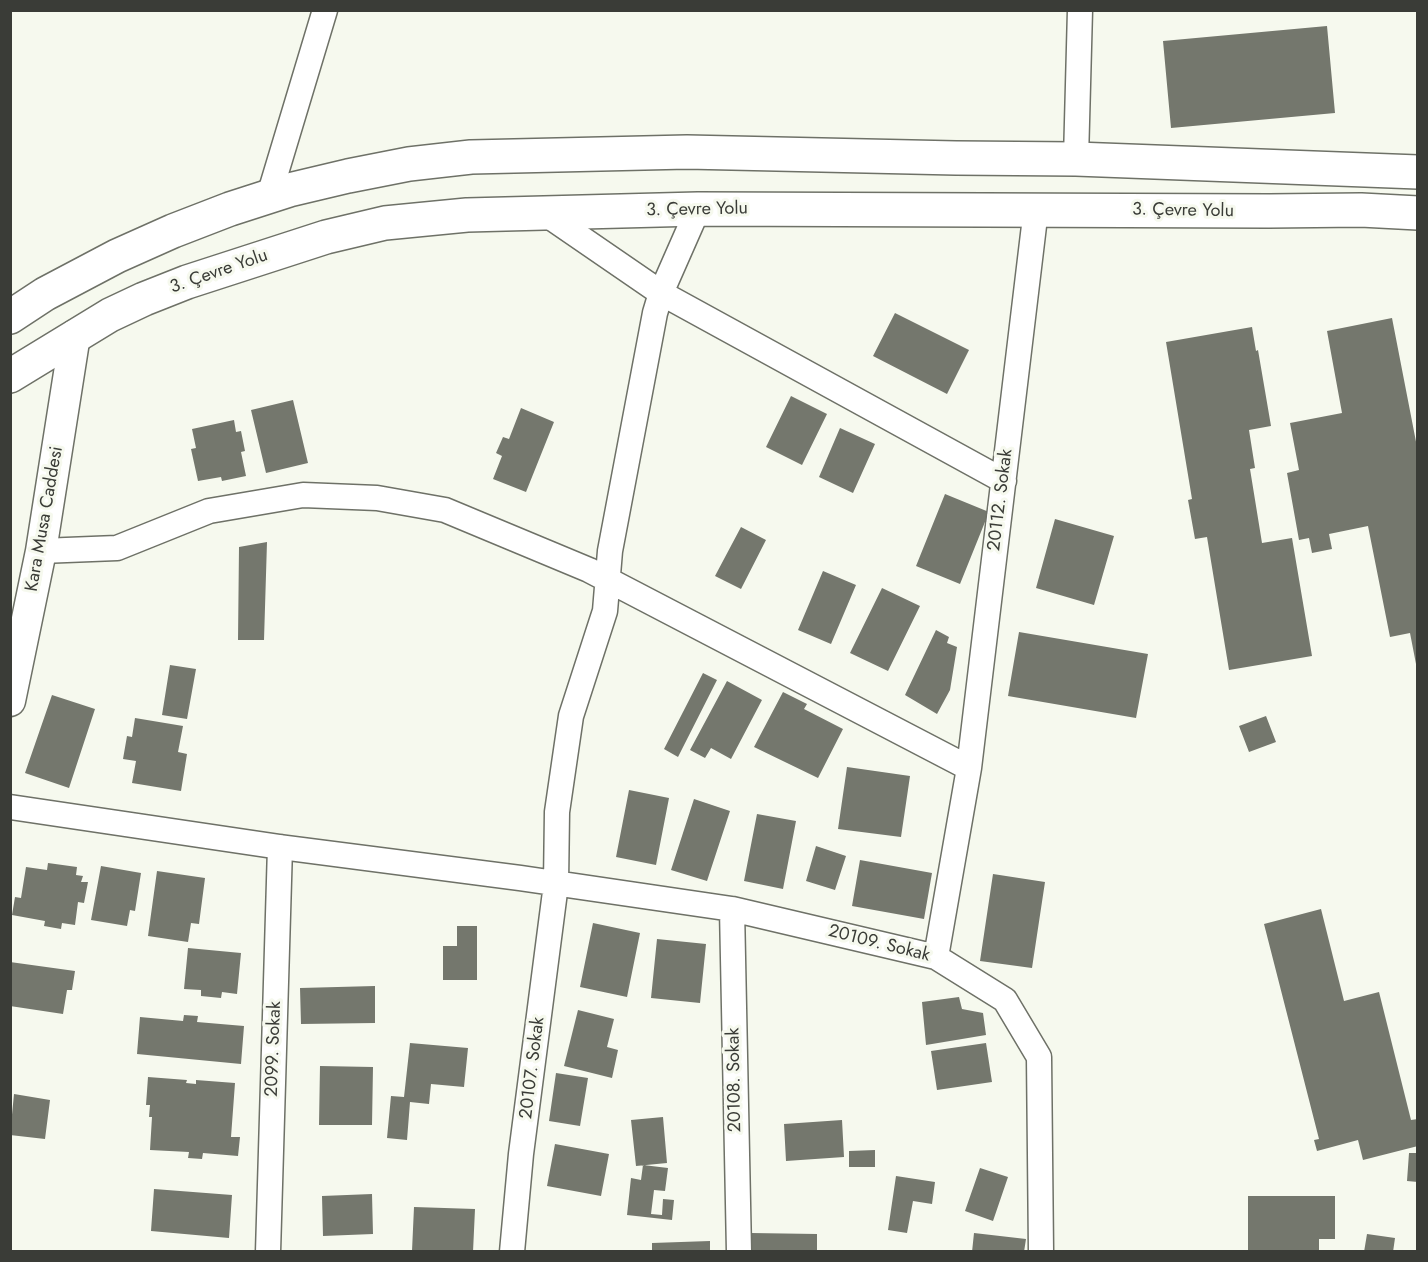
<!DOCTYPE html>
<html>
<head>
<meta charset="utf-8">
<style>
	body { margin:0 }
	#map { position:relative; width:1428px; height:1262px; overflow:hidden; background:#f6f9ee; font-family:Jost,sans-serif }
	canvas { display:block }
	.frame { position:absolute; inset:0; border:12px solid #3a3c37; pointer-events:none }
</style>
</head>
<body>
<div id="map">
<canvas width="1428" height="1262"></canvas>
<div class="frame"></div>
</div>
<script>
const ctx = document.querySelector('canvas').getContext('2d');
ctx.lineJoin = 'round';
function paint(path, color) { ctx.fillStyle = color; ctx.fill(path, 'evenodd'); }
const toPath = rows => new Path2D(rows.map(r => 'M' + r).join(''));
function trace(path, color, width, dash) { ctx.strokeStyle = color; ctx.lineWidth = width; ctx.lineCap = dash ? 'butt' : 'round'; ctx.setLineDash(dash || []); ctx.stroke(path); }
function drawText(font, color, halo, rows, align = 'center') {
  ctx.font = font + ' Jost,sans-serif'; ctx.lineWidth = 6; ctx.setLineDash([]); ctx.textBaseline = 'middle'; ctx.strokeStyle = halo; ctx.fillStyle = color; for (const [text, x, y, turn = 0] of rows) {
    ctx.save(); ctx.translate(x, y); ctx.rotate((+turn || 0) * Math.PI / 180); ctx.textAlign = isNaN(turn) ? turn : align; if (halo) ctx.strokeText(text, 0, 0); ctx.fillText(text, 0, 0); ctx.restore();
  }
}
paint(toPath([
	[1327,26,1335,113,1171,128,1163,41],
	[895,313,969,350,947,394,873,356],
	[1392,318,1418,452,1418,664,1416,664,1410,633,1390,637,1368,526,1329,534,1332,549,1312,553,1309,538,1299,540,1287,473,1299,470,1290,423,1342,413,1327,331],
	[1252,327,1256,351,1258,350,1271,426,1249,430,1255,468,1250,469,1262,543,1292,538,1312,656,1229,670,1207,537,1195,539,1188,500,1192,499,1166,342],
	[791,396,827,414,802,465,766,447],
	[293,400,308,463,266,473,251,410],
	[521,408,554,422,526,492,493,479,502,456,496,453,503,437,509,439],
	[234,420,236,432,241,431,245,451,241,452,246,476,222,481,221,477,198,481,191,449,196,448,192,429],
	[840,428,875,444,853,493,819,477],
	[945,494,989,512,960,584,916,566],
	[1055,519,1114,536,1094,605,1036,588],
	[741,527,766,540,741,589,715,576],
	[267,542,264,640,238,640,239,547],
	[823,571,856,585,831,644,798,630],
	[882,588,920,606,888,671,850,653],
	[936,630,949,637,947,643,957,647,950,690,937,714,905,695],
	[1019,632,1148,654,1136,718,1008,696],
	[170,665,196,669,187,719,162,715],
	[703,673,717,680,678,757,664,749],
	[727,681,762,700,731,759,711,748,705,758,690,750],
	[783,692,807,704,804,709,843,729,818,778,754,747],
	[52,695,95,709,69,788,25,773],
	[1266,716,1276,742,1249,752,1239,726],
	[135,718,183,726,178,752,187,754,181,791,132,783,136,761,123,759,127,736,132,737],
	[847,767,910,776,901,837,838,829],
	[629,790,669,798,656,865,616,857],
	[694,799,730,811,707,881,671,870],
	[757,814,796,821,783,889,744,881],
	[816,846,846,856,835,890,806,881],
	[860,860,932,873,924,919,852,906],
	[48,863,77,867,76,875,83,876,81,882,88,882,84,903,78,902,75,925,62,923,61,929,44,926,45,921,12,915,15,897,21,898,26,867,47,870],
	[101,866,141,873,135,911,130,910,127,926,91,920],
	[157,871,205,878,199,924,191,923,188,942,148,936],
	[993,874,1045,882,1032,968,980,961],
	[1321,909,1344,1001,1379,992,1411,1120,1418,1119,1418,1146,1363,1160,1358,1140,1317,1151,1314,1140,1319,1139,1264,924],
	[593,923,640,933,627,997,580,987],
	[457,926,477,926,477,980,443,980,443,946,457,946],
	[657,939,706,944,700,1003,651,998],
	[188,948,241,953,237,994,222,992,221,998,201,996,201,990,184,989],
	[10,962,75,971,72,990,67,990,63,1014,10,1006],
	[375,986,375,1023,301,1024,300,988],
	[959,997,962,1009,983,1013,986,1035,926,1045,922,1002],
	[578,1010,614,1019,607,1047,618,1050,612,1078,564,1066],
	[184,1015,198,1016,197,1022,244,1026,241,1064,137,1054,140,1017,183,1021],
	[410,1043,468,1048,464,1087,431,1084,429,1104,410,1102,407,1140,387,1138,391,1096,404,1097],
	[986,1043,992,1082,937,1090,931,1051],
	[320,1066,373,1067,372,1125,319,1125],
	[556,1073,588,1078,580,1126,549,1121],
	[148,1077,187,1080,186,1083,196,1084,196,1080,235,1083,231,1137,240,1137,238,1156,203,1153,202,1159,188,1158,189,1152,150,1150,152,1117,149,1117,150,1105,146,1105],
	[14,1094,50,1100,45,1139,10,1135],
	[663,1117,667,1163,636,1166,631,1120],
	[842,1120,844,1157,786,1161,784,1124],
	[555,1144,609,1154,601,1196,547,1186],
	[875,1150,875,1167,849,1167,849,1151],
	[1409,1153,1418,1153,1418,1182,1407,1181],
	[643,1165,668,1168,665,1191,654,1190,651,1214,662,1215,663,1199,674,1200,672,1220,627,1215,631,1178,641,1180],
	[980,1168,1008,1177,993,1221,965,1211],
	[896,1176,935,1182,932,1204,913,1201,907,1233,888,1230],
	[154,1189,232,1195,229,1238,151,1231],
	[372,1194,373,1234,323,1236,322,1196],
	[1248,1196,1335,1196,1335,1239,1319,1239,1319,1252,1248,1252],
	[414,1207,475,1209,473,1252,412,1251],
	[751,1233,817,1234,817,1252,751,1252],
	[974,1233,1026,1239,1024,1252,972,1252],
	[1367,1234,1395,1238,1393,1252,1364,1252],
	[710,1241,710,1252,652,1252,652,1243]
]), '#74776d');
const minor = toPath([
	[1076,159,1080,10],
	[269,196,325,10],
	[546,214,661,293,1004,481],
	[41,551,117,548,209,511,303,495,377,498,445,510,589,570,969,768],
	[10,807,280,847,520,878,732,909,936,957,1005,1000,1039,1057,1041,1252],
	[732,909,739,1252],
	[936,957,969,768,1036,209],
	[268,1252,280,847],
	[512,1252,521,1154,556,884,557,812,571,716,605,611,610,551,655,313,661,293,698,209]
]);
const tertiary = toPath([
	[10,701,41,551,75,335]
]);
const secondary = toPath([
	[10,317,45,294,117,256,173,231,230,209,289,190,348,176,409,164,471,157,687,152,956,158,1076,159,1418,172],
	[10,376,110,315,144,299,187,282,326,237,385,223,467,215,698,209,1269,211,1361,210,1418,213]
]);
trace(minor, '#6e7167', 27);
trace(tertiary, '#6e7167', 33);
trace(secondary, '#6e7167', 36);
trace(minor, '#fff', 24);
trace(tertiary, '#fff', 30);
trace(secondary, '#fff', 33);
drawText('18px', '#3a3c37', '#f6f9ee', [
	["3. Çevre Yolu",697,210,-1],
	["3. Çevre Yolu",1183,211,1],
	["3. Çevre Yolu",219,272,-19],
	["20112. Sokak",1001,500,-83],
	["Kara Musa Caddesi",45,519,-80],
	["20109. Sokak",879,944,14],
	["2099. Sokak",274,1049,-88],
	["20107. Sokak",533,1068,-83],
	["20108. Sokak",735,1080,-91]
]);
</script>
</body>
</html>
